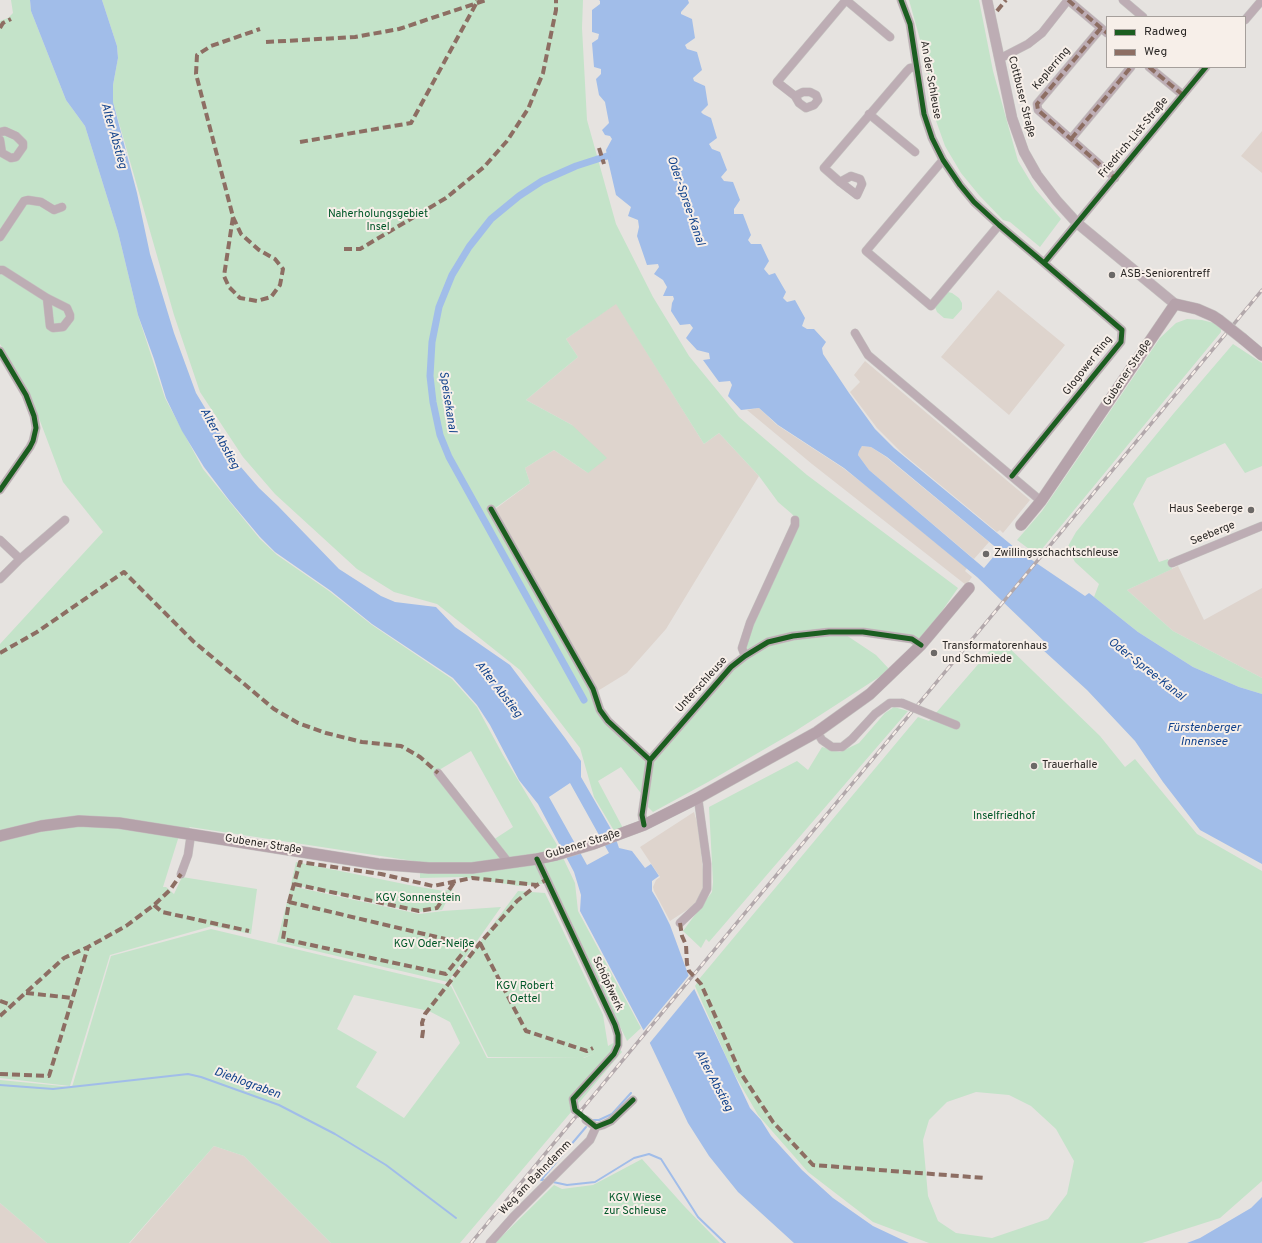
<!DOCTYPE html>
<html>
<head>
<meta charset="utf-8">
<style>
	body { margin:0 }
	#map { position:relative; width:1262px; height:1243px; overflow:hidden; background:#e6e3e0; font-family:Overpass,sans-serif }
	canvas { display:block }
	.legend { position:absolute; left:1106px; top:16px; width:140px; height:52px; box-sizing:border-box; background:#f7efe9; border:1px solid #a59f9b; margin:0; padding:5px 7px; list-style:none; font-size:12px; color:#2b2826 }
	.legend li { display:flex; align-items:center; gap:8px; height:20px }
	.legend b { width:20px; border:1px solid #a59f9b }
</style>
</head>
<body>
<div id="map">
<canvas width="1262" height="1243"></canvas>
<ul class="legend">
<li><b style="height:5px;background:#1b5e20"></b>Radweg</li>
<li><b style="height:5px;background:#8d6e63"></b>Weg</li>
</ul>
</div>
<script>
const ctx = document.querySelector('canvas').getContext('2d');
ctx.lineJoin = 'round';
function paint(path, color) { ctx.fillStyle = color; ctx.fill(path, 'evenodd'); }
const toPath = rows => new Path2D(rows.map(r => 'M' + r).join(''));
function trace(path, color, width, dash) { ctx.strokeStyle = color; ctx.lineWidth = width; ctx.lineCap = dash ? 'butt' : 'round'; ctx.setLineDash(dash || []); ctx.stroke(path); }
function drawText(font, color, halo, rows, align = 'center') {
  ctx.font = font + ' Overpass,sans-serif'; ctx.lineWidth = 4; ctx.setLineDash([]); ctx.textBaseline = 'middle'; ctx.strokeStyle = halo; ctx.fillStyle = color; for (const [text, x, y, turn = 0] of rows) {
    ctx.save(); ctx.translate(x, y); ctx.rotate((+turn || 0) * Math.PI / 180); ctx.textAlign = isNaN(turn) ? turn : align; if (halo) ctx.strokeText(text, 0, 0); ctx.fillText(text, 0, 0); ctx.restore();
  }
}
paint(toPath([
	[1262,131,1262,173,1241,156],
	[998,290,1065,345,1009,415,941,357],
	[616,303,704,444,719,433,759,476,666,629,627,673,596,692,494,510,530,483,525,468,554,450,588,473,572,425,526,400,578,357,566,339],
	[865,361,1030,500,1003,533,1000,530,997,532,903,454,877,428,850,392,860,382,854,375],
	[759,408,777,425,843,468,865,485,967,568,965,571,972,577,966,585,812,464,747,410],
	[862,446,871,447,886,457,989,542,974,559,869,470,858,455,859,450],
	[1178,566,1204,620,1262,588,1262,678,1173,631,1127,590],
	[694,812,698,825,704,880,703,891,698,900,690,908,670,921,654,891,653,887,656,880,660,877,640,847],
	[214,1146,244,1156,331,1243,130,1243],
	[0,1203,47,1243,0,1243]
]), '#ded4cd');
paint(toPath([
	[11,0,30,0,31,11,66,100,85,126,118,232,138,315,165,398,203,469,260,539,277,555,329,591,372,625,452,679,477,707,503,755,556,843,575,883,578,911,641,1028,627,1041,552,883,519,886,462,877,420,878,420,862,190,827,178,839,163,887,166,887,174,894,182,877,257,889,251,934,212,926,110,955,70,1086,0,1078,0,644,103,532,63,482,31,397,0,344,0,21,8,18,13,13],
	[471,751,513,827,493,840,439,770],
	[102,0,583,0,582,28,587,120,616,224,653,297,689,356,739,417,807,475,958,588,921,641,913,637,793,633,745,653,744,647,798,522,792,514,778,502,759,476,719,433,704,444,616,304,566,339,578,357,526,400,572,425,607,458,588,473,554,450,525,468,530,483,491,511,592,688,599,710,648,760,643,796,621,767,598,781,624,830,616,834,594,797,580,748,520,670,437,604,394,592,357,569,275,494,243,457,200,392,174,315,113,102,113,85,118,58,117,46],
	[909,0,979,0,993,71,1018,161,1035,189,1061,219,1040,247,1010,222,1003,220,979,195,961,173,945,146,934,115,926,61],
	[948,292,952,293,959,298,962,303,962,309,953,319,944,318,937,312,935,307],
	[1187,319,1202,320,1214,323,1221,329,1221,332,1037,555,1017,540,1042,511,1160,338,1176,323],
	[1233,344,1262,363,1262,466,1245,473,1225,443,1147,478,1133,504,1159,562,1168,559,1172,569,1127,590,1173,631,1262,678,1262,694,1239,687,1193,667,1138,632,1094,597,1099,584,1075,562,1067,548,1076,532,1174,413],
	[829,633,846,635,876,655,890,670,794,732,708,782,653,812,648,807,652,761,728,673,769,643],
	[1000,639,1100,736,1125,767,1135,759,1197,834,1262,871,1262,1181,1220,1218,1142,1243,929,1243,873,1222,808,1172,758,1115,732,1070,695,986,700,978,918,717,929,721],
	[976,1092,1009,1095,1031,1106,1056,1129,1074,1161,1067,1194,1048,1219,992,1238,956,1233,938,1221,928,1196,923,1140,929,1120,947,1102],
	[894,707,908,711,709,942,706,939,701,948,683,931,712,892,713,882,709,807,797,761,808,770,822,747,840,752,859,743,885,713],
	[296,862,414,886,444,891,453,889,442,910,417,912,291,884],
	[291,886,419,914,443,911,501,907,448,982,277,942],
	[518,891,545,893,603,1015,608,1046,615,1042,622,1052,460,1243,331,1243,244,1156,214,1146,129,1243,47,1243,0,1203,0,1080,72,1087,111,956,211,929,451,986,487,1058,584,1058,595,1053,583,1058,488,1057,451,983,450,982],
	[354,995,429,1011,450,1022,460,1043,404,1118,356,1087,377,1052,337,1029],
	[642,1159,685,1207,720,1243,495,1243,554,1185,562,1189,593,1185]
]), '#c4e3c9');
paint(toPath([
	[30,0,102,0,117,46,118,58,113,85,113,102,137,193,150,254,174,333,196,393,240,466,259,488,278,506,339,569,381,596,395,602,436,607,455,627,510,665,565,738,581,761,581,777,615,836,619,848,632,851,645,868,651,864,659,876,652,881,652,891,658,901,670,925,691,982,750,1108,761,1120,771,1136,802,1170,833,1198,873,1226,909,1243,794,1243,738,1192,709,1156,688,1123,646,1035,580,911,581,895,574,872,538,804,519,780,490,725,477,705,453,678,372,624,331,591,275,552,260,537,229,500,204,467,182,431,166,398,154,359,138,315,118,232,85,126,66,100,31,11],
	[570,783,609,853,587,865,549,797],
	[599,0,688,0,689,3,681,12,681,14,692,19,695,38,685,45,687,49,697,52,702,70,693,78,694,81,705,86,708,105,701,112,703,114,711,118,717,138,709,144,712,149,720,152,727,170,721,177,724,181,733,182,740,200,734,209,734,214,743,214,751,235,748,240,751,244,761,244,769,261,764,269,769,275,775,273,786,292,783,298,787,302,795,300,805,318,802,326,807,329,814,329,826,342,822,348,823,354,849,393,875,429,894,448,1020,552,1085,596,1089,593,1138,632,1193,667,1239,687,1262,694,1262,864,1200,830,1163,782,1135,741,1087,690,1043,650,1048,645,977,577,844,468,778,425,759,408,741,410,728,396,732,385,730,381,719,382,703,360,710,359,709,353,697,350,686,338,693,328,690,324,680,325,671,311,672,303,674,299,673,296,663,296,667,287,663,280,654,274,659,267,658,264,647,265,637,236,639,227,638,220,628,216,631,207,616,195,607,156,606,150,612,139,610,136,605,135,602,130,609,123,605,102,599,95,596,79,601,74,601,69,594,67,592,43,598,39,599,34,592,32,592,10,600,4,600,1],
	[862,446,871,447,887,457,999,550,984,568,869,470,858,455,859,451],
	[1262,1197,1262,1243,1187,1243,1200,1238,1251,1208]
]), '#a1bde9');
paint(toPath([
	[690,974,695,988,648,1045,642,1032]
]), '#e6e3e0');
trace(toPath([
	[0,1085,53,1089,188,1074,201,1077,279,1105,335,1134,386,1165,456,1218],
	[593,1120,599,1120,612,1114,631,1093],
	[545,1180,541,1180,586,1127],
	[553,1182,567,1185,595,1182,634,1158,649,1154,661,1159,698,1217,725,1243]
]), '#a1bde9', 2);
trace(toPath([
	[584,700,449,457,440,435,433,402,430,376,432,342,439,307,452,275,469,247,491,219,519,196,542,181,576,166,607,156]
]), '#a1bde9', 7);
trace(toPath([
	[575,1110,586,1120]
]), '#c1bebb', 8, [8, 4]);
const minor = toPath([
	[846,0,890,37],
	[901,0,910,24,924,114,932,138,943,160,960,185,974,202,999,225,1044,263],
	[1068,0,1107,33],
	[1123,0,1143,17],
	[1245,20,1262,0],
	[1101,28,1037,104,1038,110,1115,178],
	[999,59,1028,44,1042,33,1068,0],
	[1149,67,1183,95],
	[795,96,803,92,810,92,816,95,818,100,814,105,806,108,799,103,795,96,777,82,846,0],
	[869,114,915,152],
	[0,132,5,131,16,136,23,143,23,147,16,157,11,158,2,153,0,140],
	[1071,139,1131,67],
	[943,160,866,251,931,306,999,225],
	[840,182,851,176,860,179,862,184,857,195,840,182,824,168,907,71,910,68,917,67],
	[0,237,24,201,28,200,41,202,54,210,62,207],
	[0,270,3,270,47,298,67,308,70,315,70,318,63,327,53,328,50,326,47,298],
	[855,333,868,355,1041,501],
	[0,351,26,395,34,416,36,428,33,441,30,447,0,490],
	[1012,476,1121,342,1122,330,1044,263,1206,67],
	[491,509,593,689,600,710,608,721,650,760,642,815,644,825],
	[0,540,20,559,0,579],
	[20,559,65,520],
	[1172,563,1262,526],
	[745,656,742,648,750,623,795,525,795,520],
	[936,717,956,725],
	[817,732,822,740,832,747,842,747,852,739,875,714,890,703,902,703],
	[650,760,731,667,745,656,768,642,793,636,829,632,863,632,912,639,921,645],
	[438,773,508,862],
	[537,859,615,1025,618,1035,618,1045,614,1054,573,1099,575,1110],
	[181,874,188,855,191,834],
	[680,923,699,905,707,889,707,864,698,798],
	[586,1120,596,1127,603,1125,611,1121,633,1100],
	[490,1243,514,1216,590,1140,596,1127]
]);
const tertiary = toPath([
	[987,0,1012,118,1024,152,1037,175,1057,201,1077,223,1175,304]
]);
const secondary = toPath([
	[1243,339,1262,355],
	[1021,525,1041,501,1175,304,1197,309,1213,316,1219,320],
	[0,836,41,826,79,821,119,823,378,864,429,868,472,868,537,859,556,855,593,844,644,825,698,798,817,732,870,694,921,645,969,588]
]);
trace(minor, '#c4c1bf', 9);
trace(tertiary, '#c4c1bf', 11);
trace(secondary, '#c4c1bf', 12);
trace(minor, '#bdadb4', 8);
trace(tertiary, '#bdadb4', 10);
trace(secondary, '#b5a2aa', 11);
const rail = toPath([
	[471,1243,1262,290]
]);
trace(rail, '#b2a8ab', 3.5);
trace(rail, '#f7efe9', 2, [6]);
const minorBridge = toPath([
	[902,703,936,717]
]);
const secondaryBridge = toPath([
	[1219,320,1243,339]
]);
trace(minorBridge, '#c4c1bf', 9, []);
trace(secondaryBridge, '#c4c1bf', 12, []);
trace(minorBridge, '#bdadb4', 8);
trace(secondaryBridge, '#b5a2aa', 11);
trace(toPath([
	[1068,0,1107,33],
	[997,11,1006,0],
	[0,28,3,23,11,19],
	[1101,28,1037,104,1038,110,1115,178],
	[266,42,355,37,399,29,486,0],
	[1149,67,1183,95],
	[1071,139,1131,67],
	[300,142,411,123,477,2,477,0],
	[599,148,604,164],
	[233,217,241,234,259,250,275,259,283,269,280,285,271,297,257,301,240,298,229,287,224,276,233,217,196,74,197,55,211,46,260,29],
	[344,249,360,249,446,198,484,167,507,141,528,109,543,73,556,10,556,0],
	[0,653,37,632,124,572,193,641,274,709,298,723,326,733,362,742,401,746,420,757,438,773],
	[294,884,419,911,437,908,455,881],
	[289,902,462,943,466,949,446,974,283,939,289,902],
	[289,902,300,862,381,874,433,886,472,878,537,885,546,880],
	[154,905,162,912,249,931],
	[680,923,682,936,686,945,687,964,689,971,701,984,740,1072,773,1122,813,1165,985,1178],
	[480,943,526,1031,587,1051,593,1048],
	[26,993,73,998],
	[0,1001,12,1005],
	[0,1016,64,958,88,947,126,926,154,905,170,890,181,874],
	[422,1038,423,1031,422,1023,425,1014,480,943,517,901,537,885],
	[0,1074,49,1076,88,947]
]), '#8d6e63', 4, [8, 4]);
trace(toPath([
	[901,0,910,24,924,114,932,138,943,160,960,185,974,202,999,225,1044,263],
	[0,351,26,395,34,416,36,428,33,441,30,447,0,490],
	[1012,476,1121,342,1122,330,1044,263,1206,67],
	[491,509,593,689,600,710,608,721,650,760,642,815,644,825],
	[650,760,731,667,745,656,768,642,793,636,829,632,863,632,912,639,921,645],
	[537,859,615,1025,618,1035,618,1045,614,1054,573,1099,575,1110,596,1127,611,1121,633,1100]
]), '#1b5e20', 5);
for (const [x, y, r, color] of [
	[1112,275,4,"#6c6967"],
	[1251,510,4,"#6c6967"],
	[986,554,4,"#6c6967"],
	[934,653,4,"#6c6967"],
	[1034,766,4,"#6c6967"]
]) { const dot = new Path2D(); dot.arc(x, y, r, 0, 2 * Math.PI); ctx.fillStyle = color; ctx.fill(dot); trace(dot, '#f7efe9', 1.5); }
drawText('11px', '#2b2826', '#f7efe9', [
	["Keplerring",1052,69,-50],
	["An der Schleuse",930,80,80],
	["Cottbuser Straße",1021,97,76],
	["Friedrich-List-Straße",1134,138,-50],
	["Glogower Ring",1088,366,-52],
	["Gubener Straße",1128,373,-56],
	["Seeberge",1213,534,-22],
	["Unterschleuse",702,685,-48],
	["Gubener Straße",263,845,9],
	["Gubener Straße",583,845,-17],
	["Schöpfwerk",607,984,65],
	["Weg am Bahndamm",536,1178,-46]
]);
drawText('11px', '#005728', '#f7efe9', [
	["Naherholungsgebiet",378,215],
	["Insel",378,228],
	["Inselfriedhof",1004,817],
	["KGV Sonnenstein",418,899],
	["KGV Oder-Neiße",434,945],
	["KGV Robert",525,987],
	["Oettel",525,1000],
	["KGV Wiese",635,1199],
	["zur Schleuse",635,1212]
]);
drawText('11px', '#2b2826', '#f7efe9', [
	["ASB-Seniorentreff",1120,275],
	["Haus Seeberge",1243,510,"right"],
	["Zwillingsschachtschleuse",994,554],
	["Transformatorenhaus",942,647],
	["und Schmiede",942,660],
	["Trauerhalle",1042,766]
], 'left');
drawText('italic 12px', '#11428c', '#f7efe9', [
	["Alter Abstieg",113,136,74],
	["Oder-Spree-Kanal",685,201,71],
	["Speisekanal",447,402,81],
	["Alter Abstieg",219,439,61],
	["Oder-Spree-Kanal",1146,670,38],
	["Alter Abstieg",498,690,52],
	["Fürstenberger",1204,729],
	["Innensee",1204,743],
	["Alter Abstieg",713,1081,62],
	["Diehlograben",247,1084,20]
]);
</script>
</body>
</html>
